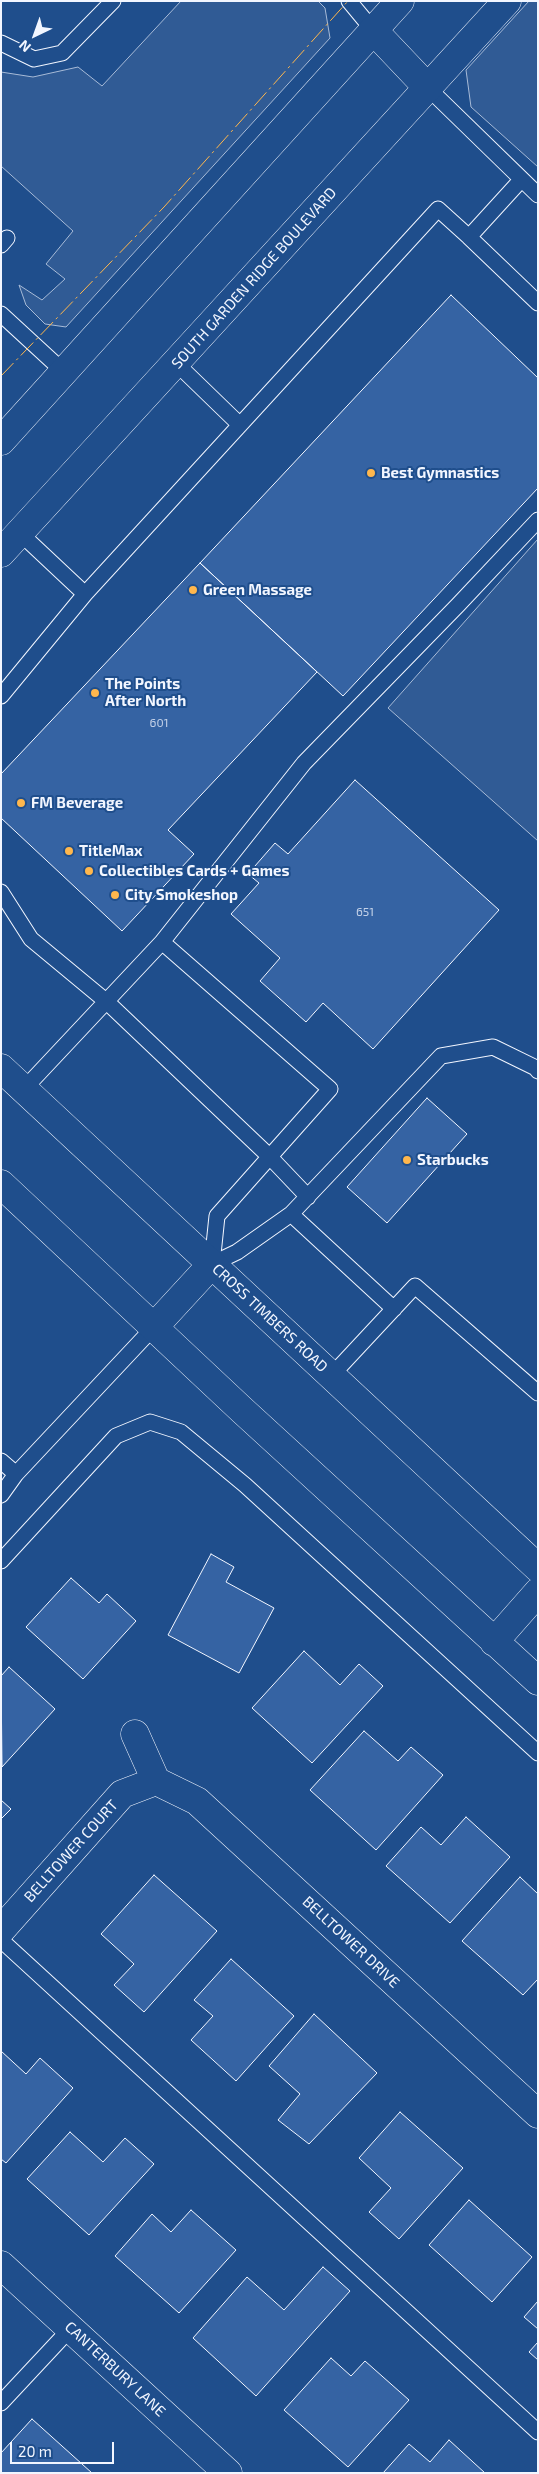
<!DOCTYPE html>
<html>
<head>
<meta charset="utf-8">
<style>
	body { margin:0 }
	#map { position:relative; width:539px; height:2474px; overflow:hidden; background:#1f4e8c; font-family:"Exo 2",sans-serif }
	canvas { display:block }
	.frame { position:absolute; inset:0; border:2px solid #f2f6ff; pointer-events:none }
	.north { position:absolute; left:10px; top:10px; width:50px; height:50px; -webkit-text-stroke:4px #1f4e8c; paint-order:stroke; rotate:222deg; font-size:14px; font-weight:700; line-height:20px; text-align:center; color:#f2f6ff }
	.north::after { content:''; display:block; margin:auto; width:18px; height:22px; background:#f2f6ff; clip-path:polygon(50% 0,100% 100%,50% 72%,0 100%) }
	.scale { position:absolute; left:10px; top:2442px; width:104px; height:22px; box-sizing:border-box; border:2px solid #f2f6ff; border-top:0; padding-left:6px; font-size:15px; line-height:18px; white-space:nowrap; color:#f2f6ff; -webkit-text-stroke:4px #1f4e8c; paint-order:stroke }
</style>
</head>
<body>
<div id="map">
<canvas width="539" height="2474"></canvas>
<div class="frame"></div>
<div class="north">N</div>
<div class="scale">20 m</div>
</div>
<script>
const ctx = document.querySelector('canvas').getContext('2d');
ctx.lineJoin = 'round';
function paint(path, color) { ctx.fillStyle = color; ctx.fill(path, 'evenodd'); }
const toPath = rows => new Path2D(rows.map(r => 'M' + r).join(''));
function trace(path, color, width, dash) { ctx.strokeStyle = color; ctx.lineWidth = width; ctx.lineCap = dash ? 'butt' : 'round'; ctx.setLineDash(dash || []); ctx.stroke(path); }
function drawText(font, color, halo, rows, align = 'center') {
  ctx.font = font + ' "Exo 2",sans-serif'; ctx.lineWidth = 4; ctx.setLineDash([]); ctx.textBaseline = 'middle'; ctx.strokeStyle = halo; ctx.fillStyle = color; for (const [text, x, y, turn = 0] of rows) {
    ctx.save(); ctx.translate(x, y); ctx.rotate((+turn || 0) * Math.PI / 180); ctx.textAlign = isNaN(turn) ? turn : align; if (halo) ctx.strokeText(text, 0, 0); ctx.fillText(text, 0, 0); ctx.restore();
  }
}
const built = toPath([
	[181,1,318,1,325,8,330,38,66,327,45,324,26,305,19,285,42,300,65,279,46,264,73,231,1,166,1,72,33,77,78,67,102,86,181,1],
	[529,1,538,1,538,167,471,107,466,70,529,1],
	[538,539,538,841,388,708,538,539]
]);
paint(built, '#305b95');
trace(built, '#a8bbd7', 1);
const building = toPath([
	[451,295,538,378,538,488,343,696,200,563,451,295],
	[200,563,317,672,168,830,194,854,122,931,1,818,1,774,200,563],
	[355,780,499,910,373,1049,323,1003,306,1022,260,981,280,958,231,914,259,883,248,874,275,843,288,854,355,780],
	[427,1098,467,1134,387,1223,347,1187,427,1098],
	[211,1554,234,1567,226,1582,274,1608,239,1673,168,1635,211,1554],
	[71,1578,99,1603,107,1594,136,1621,83,1679,26,1627,71,1578],
	[304,1651,340,1685,359,1664,383,1686,312,1763,252,1708,304,1651],
	[9,1667,55,1709,2,1767,1,1676,9,1667],
	[364,1731,398,1761,411,1747,443,1775,376,1850,310,1790,364,1731],
	[1,1800,11,1809,1,1819,1,1800],
	[466,1817,510,1857,450,1923,386,1866,421,1827,441,1845,466,1817],
	[154,1875,217,1931,144,2012,114,1985,134,1964,101,1934,154,1875],
	[520,1877,538,1894,538,1979,523,1995,462,1941,520,1877],
	[231,1959,294,2016,236,2081,191,2040,213,2016,194,2000,231,1959],
	[314,2014,377,2073,309,2144,278,2120,300,2094,269,2066,314,2014],
	[1,2051,26,2074,40,2058,73,2088,6,2163,1,2159,1,2051],
	[400,2112,463,2168,399,2239,369,2212,391,2188,359,2158,400,2112],
	[70,2132,103,2162,125,2138,154,2164,89,2235,27,2179,70,2132],
	[469,2200,532,2257,492,2302,429,2245,469,2200],
	[191,2210,236,2250,179,2313,115,2256,152,2214,171,2232,191,2210],
	[323,2267,350,2291,256,2396,193,2338,247,2277,284,2310,323,2267],
	[538,2301,538,2329,524,2317,538,2301],
	[538,2342,538,2360,529,2352,538,2342],
	[331,2358,351,2376,365,2361,409,2400,348,2467,284,2410,331,2358],
	[32,2419,92,2473,1,2473,1,2453,32,2419],
	[449,2440,485,2473,383,2473,409,2444,430,2462,449,2440]
]);
paint(building, '#3563a3');
trace(building, '#f2f6ff', 1);
const service = toPath([
	[349,1,373,30],
	[1,43,34,59,62,53,113,1],
	[428,88,538,195],
	[521,180,469,237,538,303],
	[1,245,7,238],
	[1,314,64,372],
	[176,363,240,425],
	[20,533,85,594,438,209,469,237],
	[1,696,85,594],
	[1,892,31,939,107,1002,269,1156,308,1197],
	[162,942,330,1089,217,1216,212,1264],
	[24,1089,162,942,304,763,458,605,538,520],
	[291,1214,394,1309],
	[212,1264,237,1252,291,1214,441,1056,493,1047,536,1068,538,1071],
	[332,1375,415,1286,538,1393],
	[1,1461,16,1474,154,1327],
	[1,1495,16,1474],
	[1,1561,116,1436,150,1422,181,1432,245,1485,538,1753],
	[1,1940,538,2432],
	[1,2403,71,2328]
]);
const minor = toPath([
	[135,1734,156,1781],
	[156,1781,197,1801,538,2114],
	[1,1930,122,1794,156,1781],
	[1,2265,228,2473]
]);
const secondary = toPath([
	[373,30,428,88],
	[1,441,400,1],
	[1,553,507,1]
]);
const primary = toPath([
	[1,1068,538,1568],
	[1,1184,242,1410,538,1681],
	[154,1327,212,1264],
	[494,1642,538,1592]
]);
trace(service, '#f2f6ff', 17);
trace(minor, '#f2f6ff', 29);
trace(secondary, '#f2f6ff', 29);
trace(primary, '#f2f6ff', 29);
trace(service, '#1f4e8c', 15);
trace(minor, '#1f4e8c', 28);
trace(secondary, '#1f4e8c', 28);
trace(primary, '#1f4e8c', 28);
trace(toPath([
	[1,376,164,207,348,1]
]), '#ffb74d', 1, [18, 4, 2.5, 4]);
for (const [x, y, r, color] of [
	[371,473,5,"#ffb74d"],
	[193,590,5,"#ffb74d"],
	[95,693,5,"#ffb74d"],
	[21,803,5,"#ffb74d"],
	[69,851,5,"#ffb74d"],
	[89,871,5,"#ffb74d"],
	[115,895,5,"#ffb74d"],
	[407,1160,5,"#ffb74d"]
]) { const dot = new Path2D(); dot.arc(x, y, r, 0, 2 * Math.PI); ctx.fillStyle = color; ctx.fill(dot); trace(dot, '#1f4e8c', 2); }
drawText('12px', '#c3d1e8', null, [
	["601",159,723],
	["651",365,912]
]);
drawText('15px', '#f2f6ff', '#1f4e8c', [
	["SOUTH GARDEN RIDGE BOULEVARD",254,278,-48],
	["CROSS TIMBERS ROAD",270,1318,43],
	["BELLTOWER COURT",71,1851,-48],
	["BELLTOWER DRIVE",351,1942,43],
	["CANTERBURY LANE",115,2369,43]
]);
drawText('bold 15px', '#f2f6ff', '#1f4e8c', [
	["Best Gymnastics",381,473],
	["Green Massage",203,590],
	["The Points",105,684],
	["After North",105,701],
	["FM Beverage",31,803],
	["TitleMax",79,851],
	["Collectibles Cards + Games",99,871],
	["City Smokeshop",125,895],
	["Starbucks",417,1160]
], 'left');
</script>
</body>
</html>
